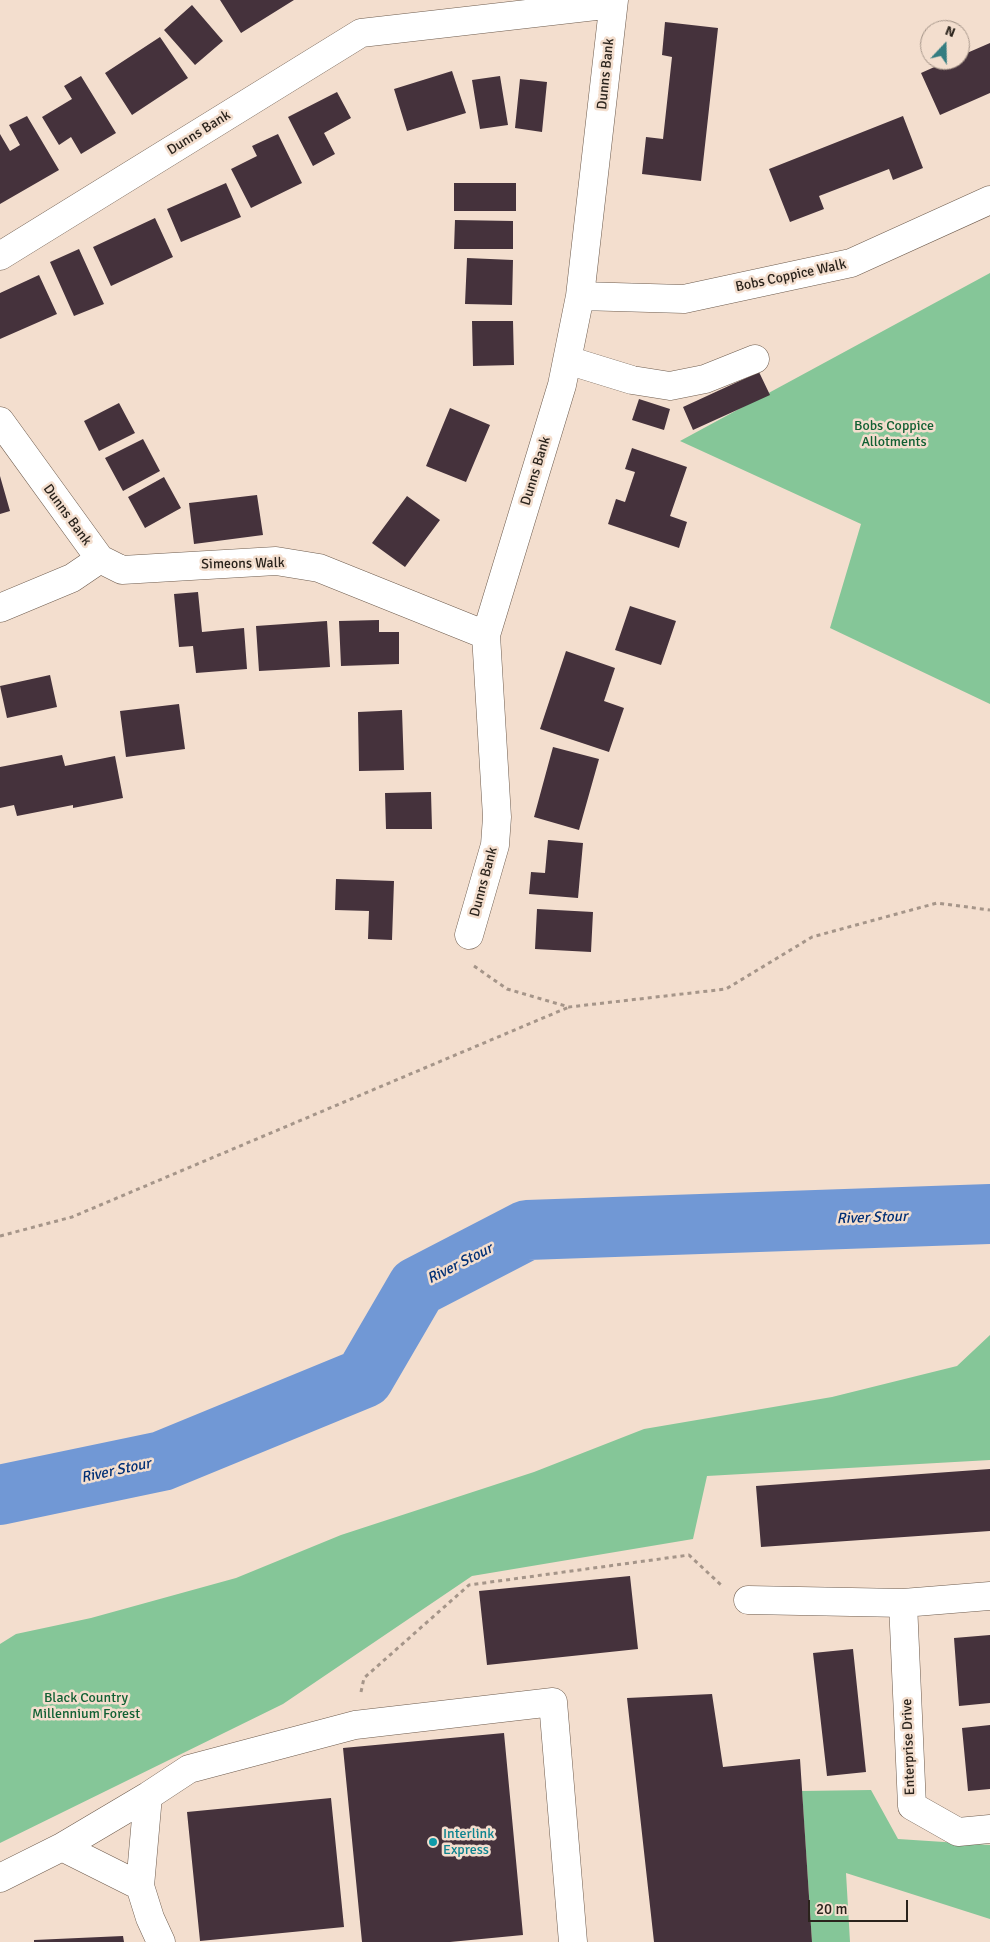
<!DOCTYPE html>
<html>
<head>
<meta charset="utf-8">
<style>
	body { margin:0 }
	#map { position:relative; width:990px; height:1942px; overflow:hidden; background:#f3dece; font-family:Signika,sans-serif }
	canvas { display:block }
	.north { position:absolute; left:920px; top:20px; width:50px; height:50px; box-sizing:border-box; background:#f3dece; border:1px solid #a39387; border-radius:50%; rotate:21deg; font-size:14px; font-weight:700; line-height:20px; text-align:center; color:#2a231c }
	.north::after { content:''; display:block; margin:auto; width:18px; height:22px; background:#347d81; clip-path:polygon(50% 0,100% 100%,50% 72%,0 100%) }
	.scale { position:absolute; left:808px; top:1900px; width:100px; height:22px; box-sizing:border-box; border:2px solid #2a231c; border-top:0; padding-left:6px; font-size:15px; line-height:18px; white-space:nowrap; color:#2a231c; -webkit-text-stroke:4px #f3dece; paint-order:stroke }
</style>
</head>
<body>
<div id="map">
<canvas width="990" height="1942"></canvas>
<div class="north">N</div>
<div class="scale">20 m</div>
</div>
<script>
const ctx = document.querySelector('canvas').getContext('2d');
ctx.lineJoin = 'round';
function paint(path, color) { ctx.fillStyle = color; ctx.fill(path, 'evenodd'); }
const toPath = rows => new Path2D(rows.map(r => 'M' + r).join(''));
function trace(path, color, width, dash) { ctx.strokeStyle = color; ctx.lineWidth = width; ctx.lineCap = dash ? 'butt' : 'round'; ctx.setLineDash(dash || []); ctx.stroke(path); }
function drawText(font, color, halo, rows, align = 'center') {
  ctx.font = font + ' Signika,sans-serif'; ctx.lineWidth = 5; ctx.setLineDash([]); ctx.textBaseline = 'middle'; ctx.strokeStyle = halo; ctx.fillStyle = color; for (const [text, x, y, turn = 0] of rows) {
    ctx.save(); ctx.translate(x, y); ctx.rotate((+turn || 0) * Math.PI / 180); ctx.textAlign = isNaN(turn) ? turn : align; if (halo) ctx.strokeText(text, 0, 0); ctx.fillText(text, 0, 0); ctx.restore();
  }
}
paint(toPath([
	[990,273,990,704,830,628,861,524,680,441],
	[990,1335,990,1460,707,1476,693,1539,472,1576,283,1704,0,1843,0,1644,16,1634,91,1618,236,1578,341,1535,534,1472,644,1429,832,1397,957,1366],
	[871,1790,898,1839,990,1845,990,1919,846,1873,850,1942,812,1942,802,1791]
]), '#85c698');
trace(toPath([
	[0,1495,162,1461,364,1378,417,1287,527,1230,990,1214]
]), '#7198d5', 60);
paint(toPath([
	[220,0,294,0,241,33],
	[192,5,223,41,195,65,164,30],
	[665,22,718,28,701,181,642,174,646,137,663,139,672,57,662,55],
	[160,37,188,78,132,115,105,73],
	[990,43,990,93,940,115,921,73,950,60,960,60,960,56],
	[452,71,466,113,407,131,394,89],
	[81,76,116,133,81,154,71,137,59,145,42,117,72,99,64,86],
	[500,76,508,125,480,129,472,80],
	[520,79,547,82,542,132,515,128],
	[337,92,351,118,324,133,335,154,313,166,288,117],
	[27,116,59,170,0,204,0,134,10,151,20,145,9,125],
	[903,116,923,168,893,180,889,169,819,196,824,209,790,222,769,169],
	[278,134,302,183,251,208,231,169,257,156,252,146],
	[226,183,241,217,181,242,167,209],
	[454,183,516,183,516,211,454,211],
	[155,218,173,257,111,286,93,247],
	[455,220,513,221,513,249,454,249],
	[79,249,104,304,74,316,50,262],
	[467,258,513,260,512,305,465,304],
	[39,275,57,314,0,339,0,293],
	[472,321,513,321,514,365,473,366],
	[759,372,770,395,693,430,683,407],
	[639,399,670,409,664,430,632,420],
	[119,403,135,433,99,451,84,421],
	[450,408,490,425,466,482,426,466],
	[143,439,160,471,123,491,105,458],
	[632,448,687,467,670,516,687,522,679,548,608,524,616,499,625,502,635,472,625,469],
	[0,476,10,511,0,514],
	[164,477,181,508,145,528,128,497],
	[257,495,263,535,194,544,189,503],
	[407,496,440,520,405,567,372,543],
	[198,592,202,632,244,628,247,669,196,673,193,646,179,647,174,594],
	[630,606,676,621,661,665,615,650],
	[379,620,379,632,399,632,399,664,341,666,339,621],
	[327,621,330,667,259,671,256,626],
	[566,651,615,668,604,701,624,708,609,752,540,729],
	[50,675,57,707,7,718,0,686],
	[179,704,185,749,126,757,120,711],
	[402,710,404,770,359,771,358,712],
	[553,747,599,759,579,830,534,817],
	[62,755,65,766,115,756,123,798,73,808,73,805,17,816,14,805,0,808,0,767],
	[431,792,432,829,386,829,385,793],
	[548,840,583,843,578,898,529,894,531,872,545,873],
	[336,879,394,881,392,940,368,939,369,911,335,910],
	[537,909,593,912,591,952,535,949],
	[990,1469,990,1531,761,1547,756,1486],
	[630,1576,638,1649,487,1665,479,1591],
	[990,1635,990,1703,959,1706,954,1638],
	[853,1649,866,1772,827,1776,813,1653],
	[712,1694,723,1767,800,1759,812,1942,654,1942,627,1698],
	[990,1725,990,1789,968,1791,962,1728],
	[504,1733,523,1935,450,1942,362,1942,343,1748],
	[331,1798,344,1927,200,1941,187,1812],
	[123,1936,124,1942,34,1942,34,1940]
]), '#45323c');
const minor = toPath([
	[0,256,361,33,613,4],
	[580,296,684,299,851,263,990,200],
	[567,360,632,380,670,386,705,379,755,359],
	[0,421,100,559],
	[0,608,72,578,100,559,122,570,276,561,319,568,486,635],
	[469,935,495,845,497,817,486,635,562,385,580,296,614,0],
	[748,1600,903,1603,990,1596],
	[903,1603,912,1806,958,1832,990,1829],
	[62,1847,140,1886,150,1918,161,1942],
	[0,1878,62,1847,148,1796,189,1769,355,1725,553,1702,573,1942],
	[140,1886,148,1796]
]);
trace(minor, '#6e5c4e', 29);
trace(toPath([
	[474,966,507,989,569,1007,726,989,812,937,937,903,990,910],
	[0,1236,72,1217,569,1007],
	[361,1692,364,1678,469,1585,689,1555,721,1585]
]), '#a59589', 3, [4, 4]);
trace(minor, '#fff', 28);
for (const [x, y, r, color] of [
	[433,1842,5,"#0f9aa8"]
]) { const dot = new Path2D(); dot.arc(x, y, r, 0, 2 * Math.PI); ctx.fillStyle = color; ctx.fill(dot); trace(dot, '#f3dece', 2); }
drawText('14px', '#2a231c', '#f3dece', [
	["Dunns Bank",606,74,-84],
	["Dunns Bank",199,133,-32],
	["Bobs Coppice Walk",791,276,-12],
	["Dunns Bank",536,471,-73],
	["Dunns Bank",67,515,54],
	["Simeons Walk",243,564,-1],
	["Dunns Bank",484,882,-75],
	["Enterprise Drive",909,1747,-92]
]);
drawText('14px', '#116033', '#f3dece', [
	["Bobs Coppice",894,426],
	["Allotments",894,442],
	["Black Country",86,1698],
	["Millennium Forest",86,1714]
]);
drawText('14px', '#0d838f', '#f3dece', [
	["Interlink",443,1834],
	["Express",443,1850]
], 'left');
drawText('italic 15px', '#002f75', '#f3dece', [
	["River Stour",872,1218,-2],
	["River Stour",460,1264,-27],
	["River Stour",116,1471,-12]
]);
</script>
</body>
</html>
